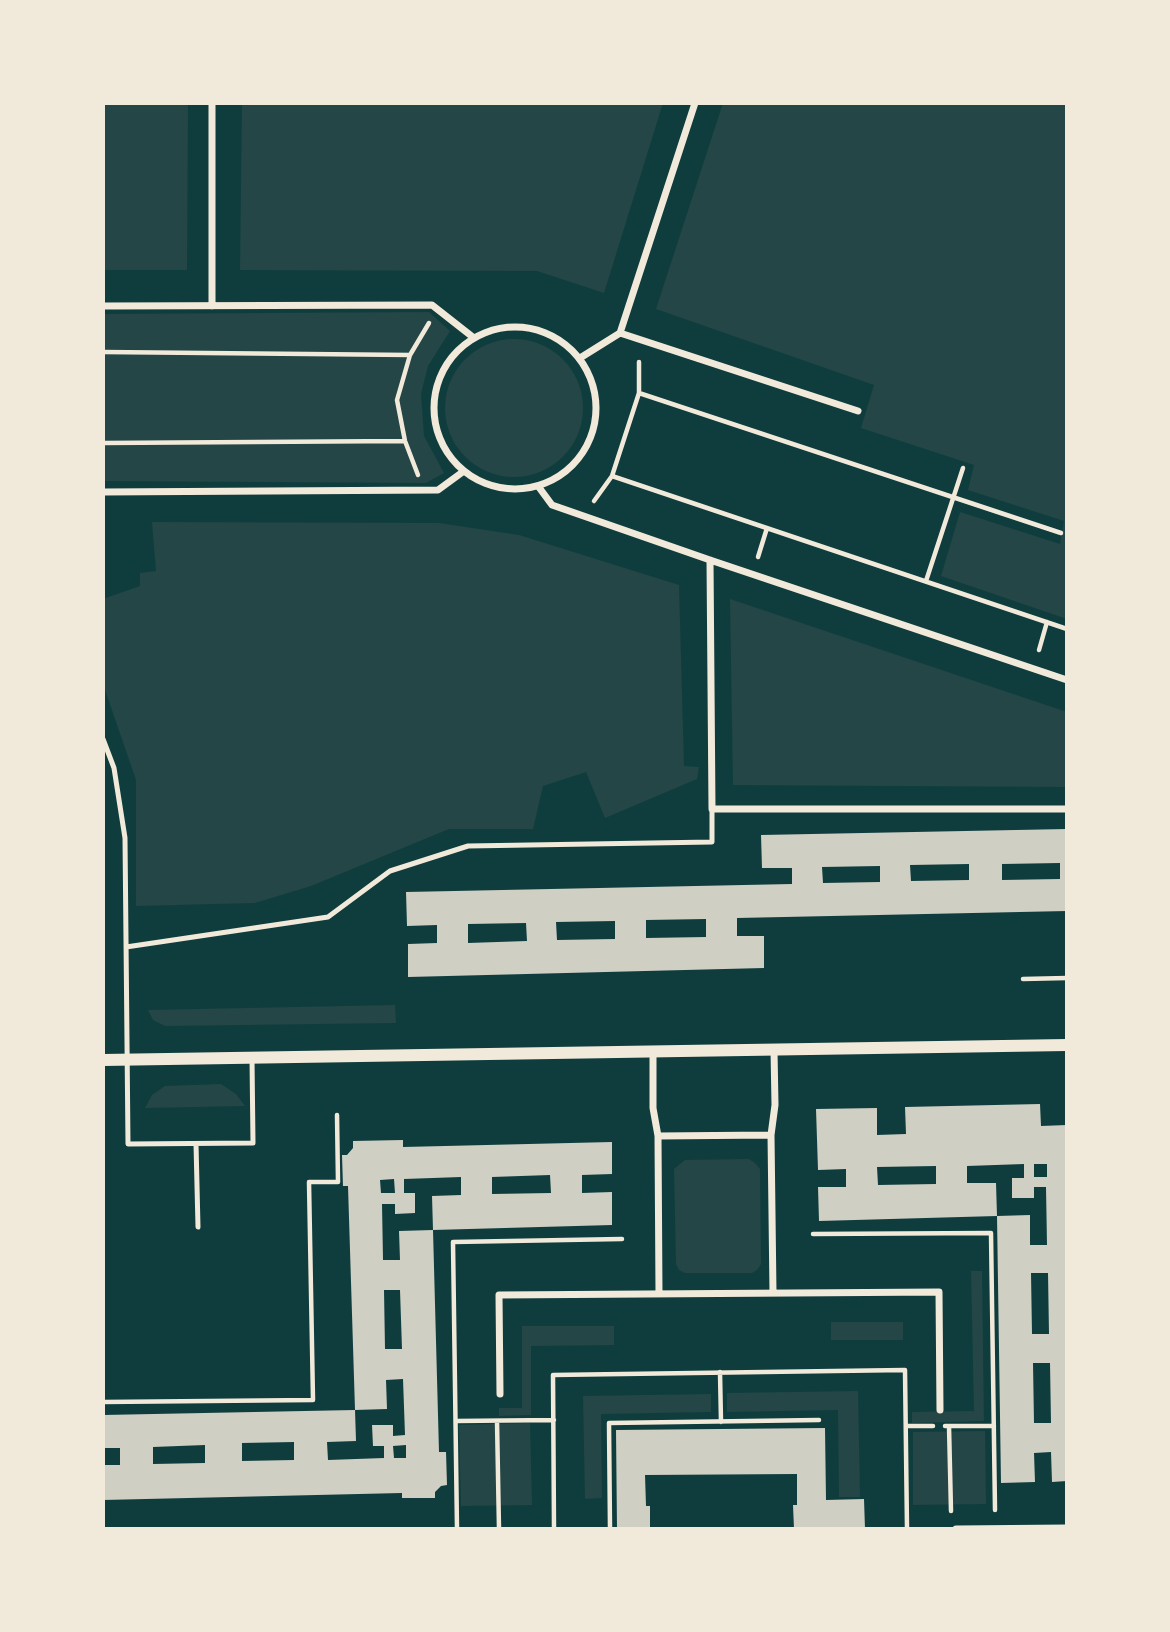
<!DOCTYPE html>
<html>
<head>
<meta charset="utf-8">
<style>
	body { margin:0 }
	#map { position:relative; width:1170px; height:1632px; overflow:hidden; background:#0f3d3e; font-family:Commissioner,sans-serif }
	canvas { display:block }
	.frame { position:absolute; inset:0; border:105px solid #f1e9da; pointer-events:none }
</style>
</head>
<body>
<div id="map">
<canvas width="1170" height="1632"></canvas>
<div class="frame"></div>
</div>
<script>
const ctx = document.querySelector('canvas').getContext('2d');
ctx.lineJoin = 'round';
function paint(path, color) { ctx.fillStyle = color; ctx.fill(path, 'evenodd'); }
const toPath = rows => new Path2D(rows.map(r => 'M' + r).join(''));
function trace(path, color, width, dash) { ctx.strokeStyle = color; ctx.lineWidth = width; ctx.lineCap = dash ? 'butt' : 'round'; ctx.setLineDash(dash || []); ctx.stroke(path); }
paint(toPath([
	[103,103,188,103,187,270,103,270],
	[242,103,663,103,604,293,537,271,240,270],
	[723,103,1067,103,1067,619,941,576,960,512,1060,544,1064,521,968,490,974,465,861,428,874,385,656,309],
	[429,312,450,331,428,366,421,394,424,436,444,473,426,483,103,481,103,314],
	'445 408a69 69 0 1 1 138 0a69 69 0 1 1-138 0Z',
	[152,522,439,523,519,535,679,585,684,766,699,767,697,779,605,818,586,772,543,786,533,829,449,829,311,886,255,903,136,906,136,780,103,684,103,599,140,586,140,573,156,571],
	[730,599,1067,712,1067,787,733,785],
	[395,1005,396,1023,165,1026,153,1020,148,1010],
	[221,1084,236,1094,245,1106,145,1108,152,1095,165,1086],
	[749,1159,755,1163,760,1169,761,1264,757,1270,752,1273,685,1273,679,1270,676,1264,674,1169,685,1160],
	[971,1271,982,1271,984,1421,912,1423,912,1412,974,1411],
	[831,1322,903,1322,903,1340,831,1340],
	[522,1326,614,1326,614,1345,531,1346,531,1415,499,1416,499,1408,522,1408],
	[858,1391,860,1497,839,1497,838,1410,727,1412,727,1393],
	[711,1394,711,1412,601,1414,602,1498,585,1499,583,1396],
	[530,1423,532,1505,461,1506,459,1425],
	[985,1431,986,1504,913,1505,913,1432]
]), '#244646');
paint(toPath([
	[1067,829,1067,911,737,918,737,936,764,936,764,968,408,977,408,944,437,943,437,925,407,926,406,892,792,884,792,868,762,868,761,835],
	[1060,863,1060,879,1002,880,1002,864],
	[969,864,969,880,911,881,910,865],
	[880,866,880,882,823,883,822,867],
	[706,919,706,937,646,938,646,920],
	[615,921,615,939,557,940,556,922],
	[526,923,527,941,468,943,468,924],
	[1040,1104,1041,1126,1067,1125,1067,1481,1052,1482,1051,1452,1034,1453,1035,1482,1001,1483,997,1216,1030,1215,1030,1245,1047,1245,1046,1187,1034,1187,1034,1198,1012,1198,1012,1178,1024,1178,1024,1164,967,1166,967,1183,996,1183,997,1216,819,1221,818,1187,846,1187,846,1169,818,1170,816,1109,877,1108,877,1135,906,1134,905,1107],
	[1034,1164,1047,1164,1047,1177,1034,1177],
	[936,1166,936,1184,878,1185,877,1167],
	[1031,1273,1048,1273,1049,1334,1032,1334],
	[1033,1363,1050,1363,1051,1423,1034,1423],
	[403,1140,403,1147,612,1142,612,1174,582,1175,582,1193,612,1192,612,1225,433,1230,432,1196,461,1195,461,1177,404,1179,404,1193,415,1193,415,1213,395,1214,395,1204,382,1204,383,1260,400,1260,399,1231,433,1230,439,1452,446,1452,447,1485,441,1486,435,1492,435,1498,402,1498,402,1493,103,1500,103,1465,120,1465,120,1448,103,1448,103,1415,355,1410,348,1186,343,1186,342,1155,347,1155,353,1148,353,1141],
	[550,1175,551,1193,492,1194,492,1177],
	[394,1179,395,1193,381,1193,380,1180],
	[384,1290,400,1290,402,1349,385,1349],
	[403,1379,405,1435,393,1436,393,1425,372,1425,373,1446,384,1446,384,1458,328,1460,327,1442,356,1441,355,1410,387,1409,386,1380],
	[294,1442,294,1460,242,1461,242,1443],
	[205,1445,205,1463,153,1464,153,1447],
	[406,1445,406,1458,394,1458,393,1446],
	[825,1428,826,1500,864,1499,865,1529,794,1529,793,1505,797,1505,797,1474,645,1475,646,1506,650,1506,650,1529,617,1529,616,1430]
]), '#cfcfc3');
trace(toPath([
	[103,352,410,355],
	[639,393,1061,533],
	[103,443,405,441],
	[418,475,405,441,397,400,410,355,429,323],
	[612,476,1067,629],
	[594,501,612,476,639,393,639,362],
	[758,557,767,528],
	[926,581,963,468],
	[1039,650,1047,622],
	[1023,979,1067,978],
	[813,1234,991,1233,995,1510],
	[720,1372,721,1422],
	[103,1402,313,1400,309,1182,338,1182,337,1115],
	[456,1421,554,1420],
	[497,1421,499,1529],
	[906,1426,933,1426],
	[945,1426,994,1426],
	[949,1426,951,1511],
	[457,1529,453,1242,622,1239],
	[554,1529,553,1375,905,1370,907,1529],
	[610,1529,609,1423,819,1420]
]), '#f1e9da', 4.5);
trace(toPath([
	[103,739,114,768,125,838,128,1144,253,1143,252,1059],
	[126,947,328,917,390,871,468,846,712,842,712,809],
	[196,1144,198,1227]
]), '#f1e9da', 5);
trace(toPath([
	[103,306,432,305,474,338],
	[212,306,212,103],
	'434 408a81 81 0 1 1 162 0a81 81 0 1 1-162 0Z',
	[620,333,695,103],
	[580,358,620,333,858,411],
	[538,486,552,505,710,560,1067,680],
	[103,492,438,490,464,471],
	[710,560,712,809,1067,809],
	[653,1052,653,1108,658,1136,659,1294],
	[658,1136,771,1135],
	[773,1293,771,1135,775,1105,774,1050],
	[500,1394,499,1295,939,1292,940,1410],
	[956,1529,1067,1528]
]), '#f1e9da', 7);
trace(toPath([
	[103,1060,1067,1045]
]), '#f1e9da', 12);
</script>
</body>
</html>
